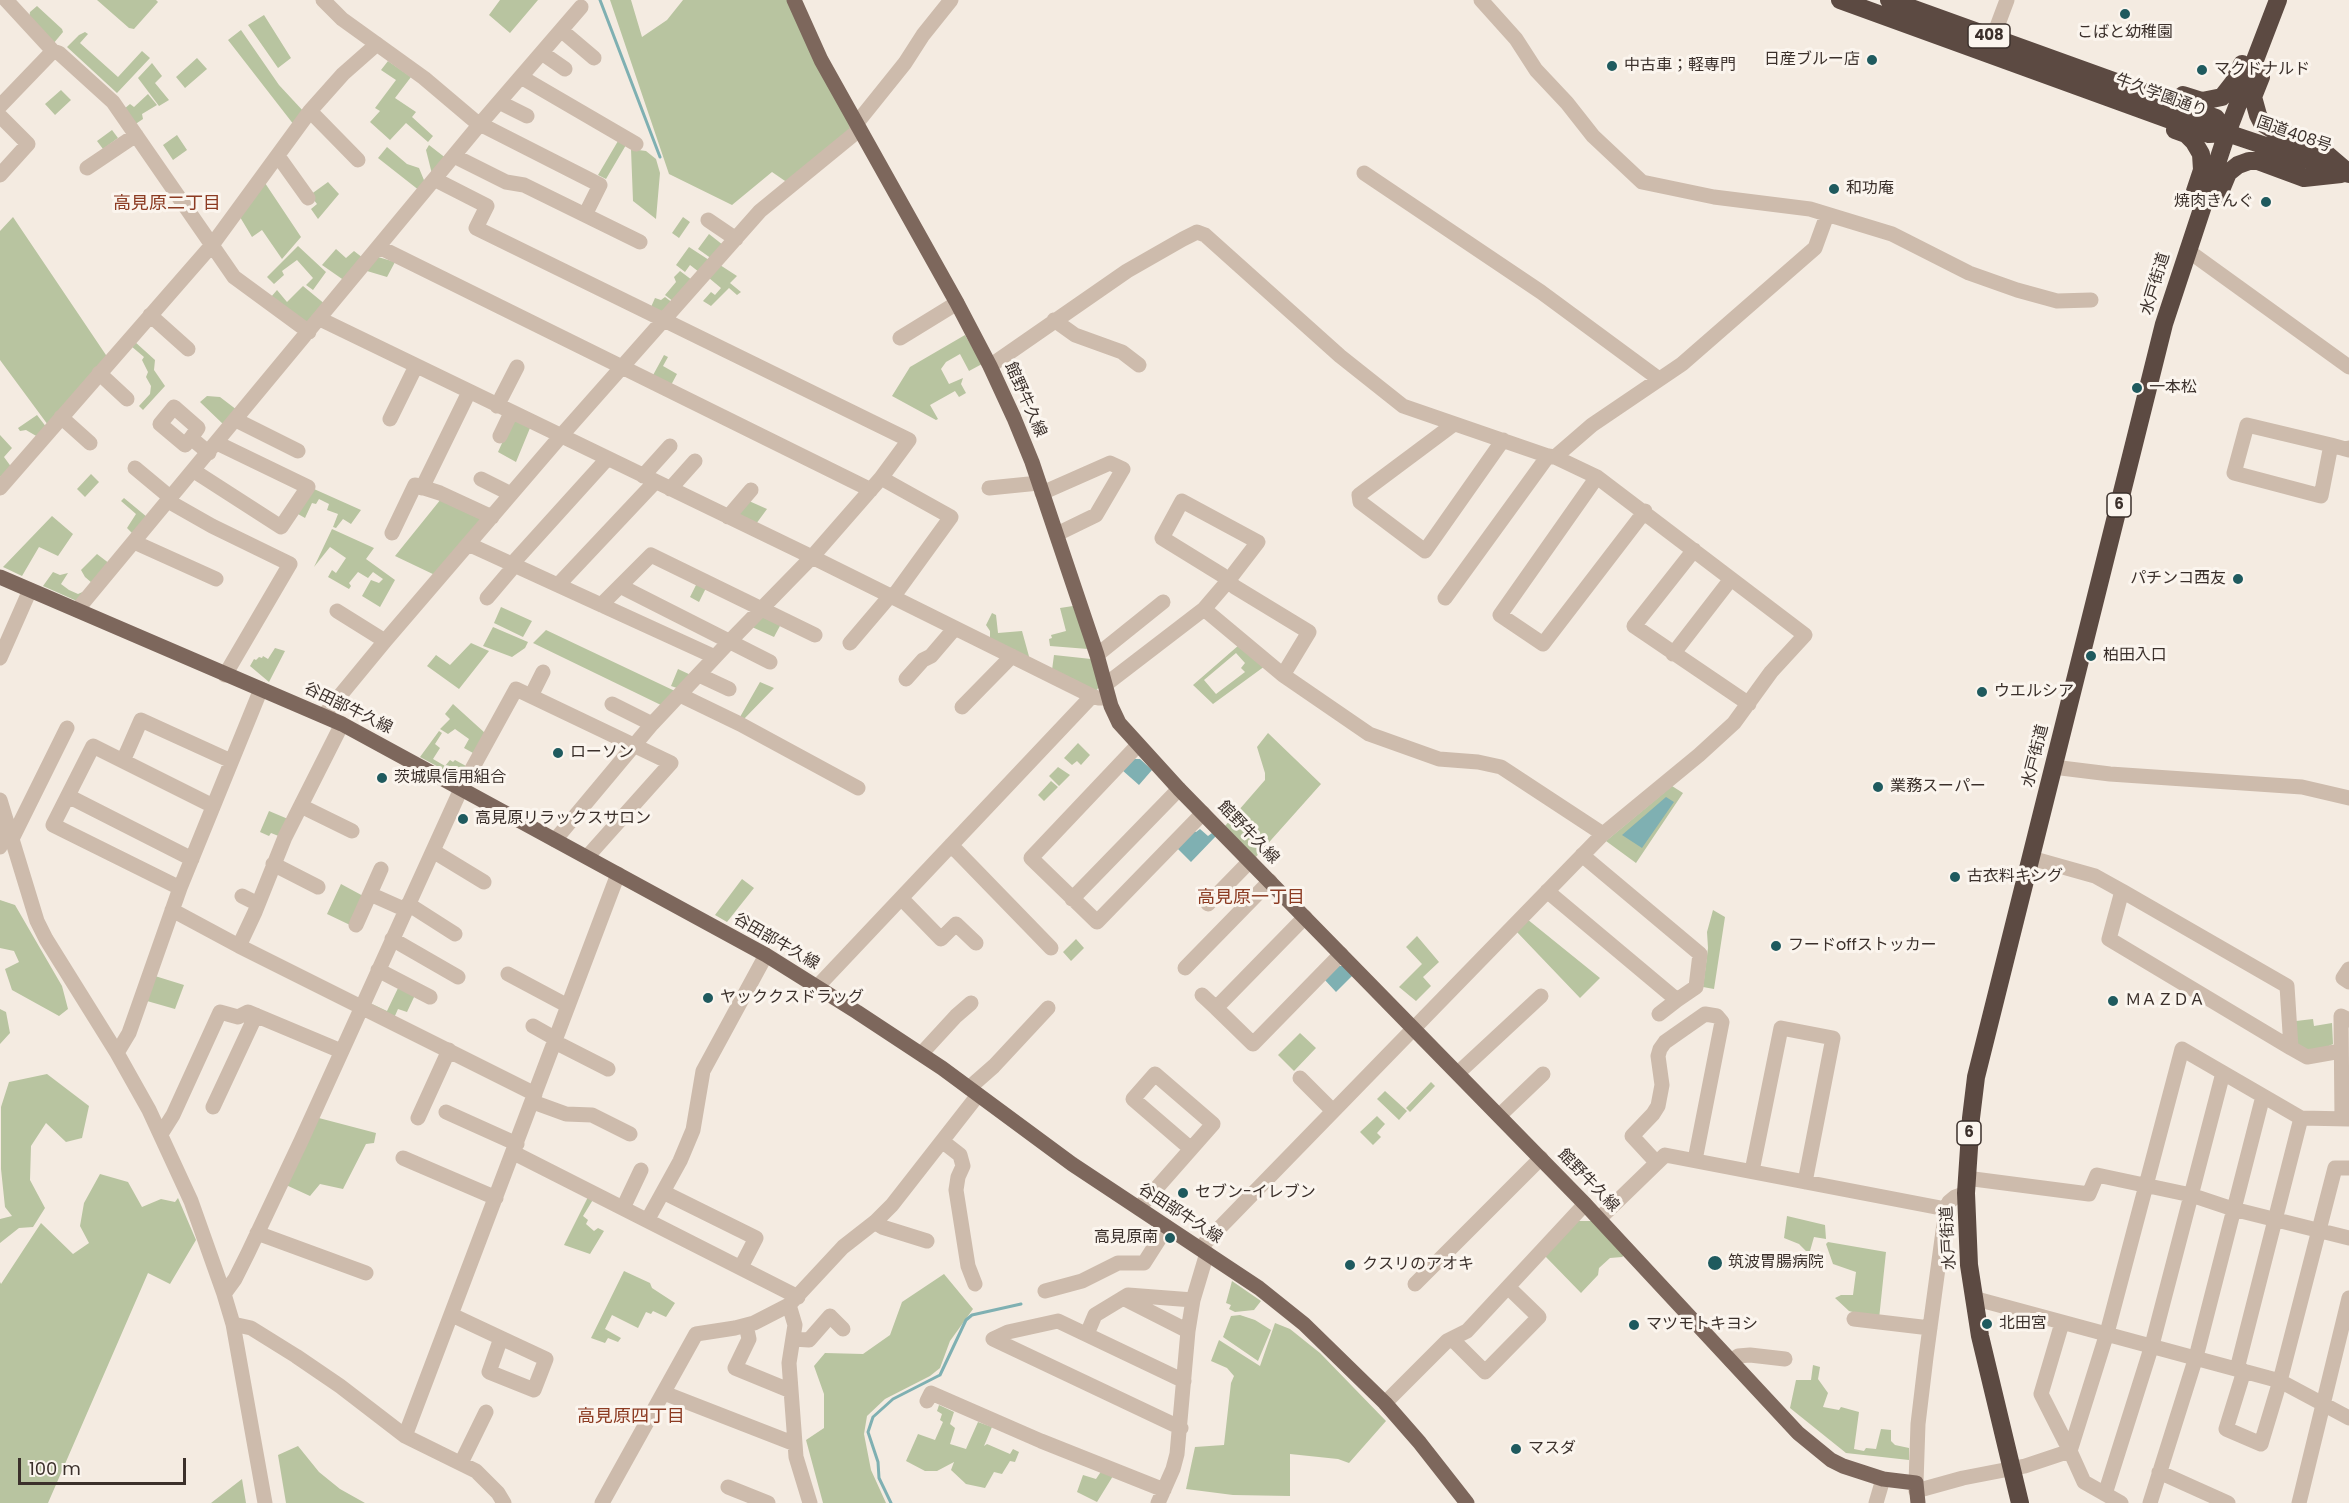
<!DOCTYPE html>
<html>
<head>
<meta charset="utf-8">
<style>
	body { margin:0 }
	#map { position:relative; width:2349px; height:1503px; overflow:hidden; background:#f4ebe1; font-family:Poppins,sans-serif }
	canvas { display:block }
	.scale { position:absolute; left:18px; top:1458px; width:168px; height:27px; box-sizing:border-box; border:3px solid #3b302b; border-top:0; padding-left:8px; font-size:18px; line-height:21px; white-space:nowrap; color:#3b302b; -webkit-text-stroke:4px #fbf5ee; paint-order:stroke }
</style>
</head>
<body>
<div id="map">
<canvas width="2349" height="1503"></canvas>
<div class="scale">100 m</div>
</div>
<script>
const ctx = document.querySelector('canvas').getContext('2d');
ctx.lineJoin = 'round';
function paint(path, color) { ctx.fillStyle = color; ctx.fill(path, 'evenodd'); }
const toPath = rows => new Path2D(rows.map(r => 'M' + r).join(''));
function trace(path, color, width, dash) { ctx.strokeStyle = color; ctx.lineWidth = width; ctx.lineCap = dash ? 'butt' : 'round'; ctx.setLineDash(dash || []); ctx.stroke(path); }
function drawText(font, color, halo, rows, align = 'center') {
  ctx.font = font + ' Poppins,"Noto Sans JP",sans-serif'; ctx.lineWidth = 6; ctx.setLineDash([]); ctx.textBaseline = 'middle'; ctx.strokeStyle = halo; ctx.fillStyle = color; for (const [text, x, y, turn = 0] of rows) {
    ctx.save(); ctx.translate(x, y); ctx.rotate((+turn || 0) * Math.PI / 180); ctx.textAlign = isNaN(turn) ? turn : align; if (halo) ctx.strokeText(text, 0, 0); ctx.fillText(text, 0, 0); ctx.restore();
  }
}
paint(toPath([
	[97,0,156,0,158,2,134,29,129,28],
	[500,0,538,0,510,33,489,15],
	[610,0,631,0,642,37,667,20,683,0,787,0,852,130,788,183,772,172,732,205,669,174],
	[37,6,62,29,63,32,53,44,29,18,30,12],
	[264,15,291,58,278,68,248,25],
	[241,30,279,85,305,113,294,125,228,40],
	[85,32,88,34,80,43,118,77,142,51,150,58,117,93,67,47,79,35],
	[197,58,207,69,185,88,176,77],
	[388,61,411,77,395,98,416,112,412,117,433,136,428,142,406,123,390,140,370,122,380,111,375,108,396,80,381,70],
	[152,63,162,76,155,83,169,100,159,106,138,78],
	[61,90,71,100,55,115,45,104],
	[148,94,157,105,142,114,143,119,134,125,124,109,130,104,134,107],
	[112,130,118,138,103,149,97,141],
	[177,135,187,150,173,160,163,145],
	[618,141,626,145,606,179,598,175],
	[429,145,447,159,432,174,426,150],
	[387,147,407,164,419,168,426,185,420,191,378,158],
	[631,149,646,151,656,159,660,173,656,219,633,201],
	[328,182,339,194,318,219,311,209,317,204,310,195],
	[265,183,301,237,282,259,262,230,252,237,240,217],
	[13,217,108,358,48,425,0,360,0,231],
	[683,217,690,222,679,238,672,233],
	[709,234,723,245,712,259,698,249],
	[298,246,326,272,313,290,306,285,313,278,297,260,282,271,284,275,274,284,267,277],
	[689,247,709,260,699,272,690,265,685,272,676,265],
	[336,249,346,258,354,251,363,258,345,281,322,265],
	[378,257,395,262,387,277,367,271],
	[720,265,737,276,730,283,741,292,737,295,729,288,711,306,703,301,711,292,715,295,721,288,709,278],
	[680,271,692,280,674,302,665,295,676,282,674,277],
	[303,286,326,305,308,325,271,297,277,290,287,302],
	[665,297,673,303,662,312,651,307,655,298,661,300],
	[965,335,982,364,969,371,960,354,946,362,941,369,949,384,963,378,961,384,966,393,959,397,955,391,930,405,938,419,936,420,892,396,910,367],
	[134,341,155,360,154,370,165,386,143,410,139,406,150,394,151,386,146,377,148,372,142,360,144,357,131,346],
	[664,355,668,357,663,366,677,374,670,387,652,377],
	[207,396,220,397,237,410,224,425,200,402],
	[37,415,47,428,38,437,26,430,20,431,18,428],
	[515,420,530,428,516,462,498,452,512,421],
	[0,435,12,448,4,457,12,468,3,479,0,476],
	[91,474,99,482,85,497,77,489],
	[314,489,361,510,351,524,343,519,336,528,333,527,338,514,327,510,329,504,319,499,316,504,312,503,305,518,298,514],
	[124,498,147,517,134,535,127,528,136,514,121,501],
	[441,499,485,519,437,576,395,556],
	[749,501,767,509,756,524,738,515],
	[52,516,73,534,58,556,39,547,22,576,3,567],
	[332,529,374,548,366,559,395,580,380,607,362,596,371,580,379,583,383,579,373,572,368,578,358,572,349,583,351,586,349,589,328,577,332,570,336,573,346,558,330,547,314,567],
	[97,554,110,564,92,583,85,577,81,570],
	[53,572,60,575,68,573,61,584,69,590,78,594,87,590,79,602,43,586],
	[697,583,706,588,699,602,690,597],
	[1073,606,1088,649,1050,646,1049,639,1052,638,1051,635,1066,631,1060,608],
	[501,607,532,621,523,637,494,623],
	[992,613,996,615,998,633,1022,631,1030,660,990,639,990,631,986,625],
	[764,616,781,624,774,637,752,627],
	[493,627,528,642,525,648,512,657,483,646],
	[546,630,677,692,663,706,533,643],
	[471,643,489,651,459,689,427,666,436,655,450,665],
	[1239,645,1265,666,1213,704,1193,685],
	[1236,653,1245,663,1241,668,1245,672,1216,694,1204,680],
	[275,648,285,651,269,682,250,666,254,659,256,660,259,657,262,658,263,656,268,659],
	[1054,655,1091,659,1099,687,1095,692,1052,670],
	[678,669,693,676,680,689,671,686],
	[760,682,774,688,744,719,740,717],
	[453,704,485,733,473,753,464,748,469,739,455,729,448,734,440,729,450,719,445,714],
	[439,731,442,733,435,744,440,748,433,759,445,766,450,760,453,762,455,760,466,766,459,778,420,757],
	[1268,733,1321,784,1255,858,1225,826,1265,780,1265,773,1257,747],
	[1078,743,1090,755,1081,765,1077,761,1072,765,1064,758],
	[1058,767,1070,775,1059,786,1049,776],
	[1051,781,1058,787,1044,801,1038,795],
	[1672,786,1683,793,1636,863,1606,841],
	[269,811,288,819,281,837,271,833,269,836,260,832],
	[742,879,754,888,727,922,715,915],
	[341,884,365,897,350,925,327,914],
	[0,900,15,905,62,986,68,1009,59,1016,12,990,5,969,19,962,14,951,0,948],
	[1713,910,1725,917,1714,989,1703,987,1708,948,1707,932],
	[1527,919,1600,978,1580,998,1516,931],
	[1417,936,1439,962,1423,977,1431,986,1416,1001,1399,987,1422,964,1406,947],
	[1076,939,1084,948,1071,961,1063,952],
	[155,976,184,985,175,1009,147,1001],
	[399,986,415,995,407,1012,398,1009,394,1018,368,1002,387,1011],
	[0,1009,6,1012,10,1033,0,1044],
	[2313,1019,2314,1026,2332,1023,2333,1044,2329,1046,2304,1051,2293,1045,2296,1021],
	[1300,1033,1316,1048,1294,1071,1278,1055],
	[47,1074,89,1106,82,1138,66,1142,46,1123,31,1146,30,1180,45,1208,33,1227,19,1228,0,1243,0,1219,12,1216,5,1207,1,1169,1,1107,9,1082],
	[1431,1082,1435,1086,1410,1112,1406,1108],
	[1385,1091,1407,1111,1399,1120,1377,1099],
	[1377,1116,1385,1124,1377,1133,1381,1137,1373,1145,1360,1132],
	[315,1117,376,1133,374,1143,366,1144,343,1189,320,1184,310,1196,286,1185],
	[100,1174,128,1182,142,1207,161,1199,175,1202,178,1198,196,1240,170,1284,148,1273,48,1503,0,1503,0,1282,1,1284,41,1223,73,1254,89,1243,80,1226,84,1203],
	[589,1195,594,1198,583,1216,588,1220,586,1224,594,1231,598,1228,604,1231,590,1254,564,1245],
	[1787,1216,1825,1225,1826,1239,1814,1237,1810,1251,1806,1251,1799,1244,1784,1238],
	[1577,1221,1594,1221,1626,1254,1622,1257,1610,1258,1599,1268,1598,1275,1581,1293,1545,1256],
	[1828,1242,1886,1252,1879,1319,1849,1311,1835,1298,1841,1295,1853,1295,1856,1272,1833,1264,1826,1244],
	[624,1271,650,1283,652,1288,675,1303,666,1317,653,1311,651,1314,646,1312,638,1328,612,1315,605,1329,621,1338,618,1342,608,1338,605,1343,591,1338],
	[944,1274,973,1309,950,1341,940,1368,930,1376,885,1399,867,1416,864,1434,871,1470,886,1503,823,1503,806,1440,824,1428,824,1394,814,1366,825,1353,863,1354,890,1335,902,1302],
	[1232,1281,1261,1301,1254,1310,1235,1312,1229,1309,1231,1305,1226,1303],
	[1240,1315,1255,1320,1271,1330,1258,1361,1223,1337,1231,1316],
	[1275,1323,1290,1329,1320,1353,1386,1421,1349,1463,1338,1459,1290,1454,1290,1496,1233,1495,1186,1489,1195,1447,1224,1445,1231,1383,1234,1376,1227,1368,1211,1361,1219,1340,1260,1366],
	[1813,1365,1820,1367,1818,1379,1828,1393,1823,1407,1839,1410,1841,1407,1859,1412,1854,1449,1864,1451,1866,1448,1876,1449,1881,1429,1891,1430,1891,1441,1895,1445,1909,1448,1909,1460,1846,1453,1790,1408,1796,1380,1811,1380],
	[939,1405,954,1412,950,1424,955,1428,950,1444,966,1449,978,1422,992,1427,984,1446,987,1444,1010,1454,1013,1449,1019,1452,1015,1462,1010,1461,1002,1474,994,1472,985,1488,966,1484,951,1470,954,1462,937,1471,925,1471,906,1461,918,1434,935,1440,943,1422,940,1420,942,1414,937,1411],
	[298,1446,319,1472,340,1489,365,1503,286,1503,278,1455],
	[1102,1470,1113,1476,1097,1502,1077,1492,1083,1475,1096,1479],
	[242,1479,246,1503,211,1503]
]), '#b8c4a0');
paint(toPath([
	[1132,759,1140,759,1152,770,1139,785,1122,770],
	[1666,797,1674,802,1642,848,1622,835],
	[1200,829,1208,836,1212,833,1216,836,1191,862,1177,848,1194,831,1196,832],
	[1336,966,1345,966,1353,975,1336,992,1324,979]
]), '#7fb0b2');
trace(toPath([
	[600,0,660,157],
	[891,1503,879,1478,878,1462,868,1432,873,1417,893,1399,940,1375,966,1320,972,1315,1021,1304]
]), '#7fb0b2', 3);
trace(toPath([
	[6,0,53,51,59,53,113,102,234,277,309,332],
	[323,0,342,19,424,78,476,122,600,185,585,215],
	[1481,0,1516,39,1536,70,1567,103,1593,136,1642,182,1714,197,1810,209,1892,234,1969,273,2017,290,2057,301,2091,300],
	[561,30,594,58],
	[1989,48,2007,0],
	[542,53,565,69],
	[521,77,636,144],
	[499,102,527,116],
	[0,106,53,51],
	[310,111,358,160],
	[0,116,28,144,0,175],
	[856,124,905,63,923,35,951,0],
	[278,156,308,198],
	[454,156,506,182,524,185,640,242],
	[87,168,136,135],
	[1364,173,1541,292,1659,379],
	[436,180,487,206,476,228,909,440,881,478,812,557,730,641,652,724,555,840],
	[708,220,736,239],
	[379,247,871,490],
	[2187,250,2349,367],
	[150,315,188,349],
	[320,319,812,557,1092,696,1098,698,1108,698],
	[1054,320,1075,335,1122,352,1139,365],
	[900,338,957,303],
	[990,366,1127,271,1183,239,1197,232,1205,235,1340,356,1403,406,1548,456,1555,457,1597,477,1805,635,1771,672,1734,723,1699,755,1603,834,1200,1248],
	[99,373,127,399],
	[497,406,517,367],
	[61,417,90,443],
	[390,419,416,366],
	[236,420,298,451],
	[1454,424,1359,495,1360,502,1425,551,1503,440],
	[500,436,511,413],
	[191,438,185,445,160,424,174,407,198,428,191,438,209,453],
	[2331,445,2321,496,2234,473,2247,425,2331,445,2349,450,2349,448],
	[1555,457,1592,425,1682,364,1815,248,1827,215],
	[135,468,171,498],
	[194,471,281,527,308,487,217,443],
	[643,476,670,446],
	[1597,477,1500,615,1543,644,1645,511],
	[881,478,951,517,893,597],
	[481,479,511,494],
	[0,488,212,245,310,111,343,74,377,44],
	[422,488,469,392],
	[989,488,1039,483],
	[670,489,695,461],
	[1042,493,1110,463,1123,469,1096,515,1057,534],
	[168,501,212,526,290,564,225,675],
	[728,517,751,490],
	[392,533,415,485,440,493,492,517],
	[134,542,216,579],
	[468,544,715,657],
	[1694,550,1634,626,1749,704],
	[512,564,607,459],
	[558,585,655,482],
	[620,586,770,662],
	[487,598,515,565],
	[1445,598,1548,456],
	[601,605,651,555,815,635],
	[1204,609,1283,675,1369,734,1439,759,1478,762,1501,767,1603,834],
	[77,610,480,124,581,7],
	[337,611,385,641],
	[850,643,890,596],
	[1673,654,1731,579],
	[1097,655,1163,602],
	[0,658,30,590],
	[699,675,729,689],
	[906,679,923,660,931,656,955,628],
	[1105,685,1204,609,1228,581,1258,542,1182,501,1162,538,1222,575,1228,581,1235,587,1309,632,1283,675],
	[680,695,740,724,858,788],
	[531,696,543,672],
	[612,704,652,724],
	[962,707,1012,656],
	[324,715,385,641,560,437,760,211,859,130],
	[1138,745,1031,858,1097,922,1203,813],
	[123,761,141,720,231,761],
	[2053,767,2110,774,2302,787,2349,798],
	[68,796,192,859],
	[0,800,37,921,46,939,117,1053,149,1110,191,1201,224,1294,233,1324,265,1503],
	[301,806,352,831],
	[12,839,67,728],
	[951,845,1051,948],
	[0,847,6,823],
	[433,851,484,882],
	[2031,858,2095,876,2122,891],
	[273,864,318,887],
	[180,888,53,825,93,746,213,806],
	[1547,891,1677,1000,1696,987,1700,954,1582,855],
	[2122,891,2287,986,2291,1048,2109,939,2122,891],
	[370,894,406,910],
	[242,896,258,904],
	[901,898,941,939,956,924,976,943],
	[1072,899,1179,789],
	[408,904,455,934],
	[1208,904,1250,861],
	[172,910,239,946,535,1094],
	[1305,917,1216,1008,1253,1044,1341,954],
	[356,925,381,869],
	[392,939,458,977],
	[239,946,255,912,285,837,342,724],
	[1185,968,1270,881],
	[2349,969,2343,978,2349,982],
	[378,970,430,997],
	[508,974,568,1006],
	[817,987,1092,696],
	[1202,995,1216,1008],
	[1659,1014,1677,1000],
	[533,1026,556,1039],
	[555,1042,608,1069],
	[2291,1048,2307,1057,2341,1051],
	[117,1053,129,1033,180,888,261,689],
	[922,1053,956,1016,971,1003],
	[1458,1073,1541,996],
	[1300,1078,1333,1111],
	[969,1088,994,1066,1048,1008],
	[533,1102,566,1114,592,1115,630,1134],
	[213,1107,256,1015],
	[446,1112,517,1144],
	[1500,1115,1543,1074],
	[418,1118,449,1050],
	[2342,1119,2341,1016,2349,1020],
	[161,1134,173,1115,220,1012,238,1017,248,1012,341,1051],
	[942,1141,960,1155,963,1166,958,1177,956,1190,968,1266,975,1284],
	[514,1153,798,1297],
	[403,1158,496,1198],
	[1657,1163,1632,1136,1653,1114,1658,1106,1662,1085,1658,1056,1660,1049,1665,1042,1705,1014,1717,1016,1722,1022,1695,1160],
	[1752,1171,1781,1028,1833,1038,1805,1182],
	[1966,1178,2089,1194,2097,1175,2191,1195,2233,1209,2349,1238],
	[663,1192,756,1238,741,1267],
	[623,1208,641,1170],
	[1139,1208,1213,1124,1155,1074,1133,1099,1191,1149],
	[648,1219,680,1161,693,1130,703,1071,766,955],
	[1599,1219,1665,1155,1946,1209],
	[875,1222,882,1227,927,1241],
	[257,1233,366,1273],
	[1415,1284,1541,1158],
	[1045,1291,1082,1281,1118,1263,1144,1263,1167,1227],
	[224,1294,235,1279,248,1253,301,1141,461,789,516,689,671,763,587,857],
	[1123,1298,1188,1331],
	[1973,1298,2280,1381,2349,1418],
	[789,1305,795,1325,789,1363,796,1457,810,1503],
	[452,1315,501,1338,546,1359,534,1390,489,1372,501,1338],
	[1854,1319,1930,1328],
	[233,1324,251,1328,296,1356,340,1386,405,1436,476,1471,498,1493,504,1503],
	[746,1325,749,1339,735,1368,791,1391],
	[1087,1334,1095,1315,1128,1295,1193,1300],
	[793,1339,809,1340,830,1316,843,1329],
	[1452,1339,1485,1372,1539,1317,1508,1287],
	[1731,1361,1738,1356,1750,1355,1785,1359],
	[2237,1369,2301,1118],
	[2244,1371,2226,1429,2261,1444,2280,1381,2335,1168,2349,1168],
	[664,1393,795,1444],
	[927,1401,931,1393,1041,1441,1164,1490],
	[1385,1403,1447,1341,1467,1331,1585,1204],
	[1181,1428,993,1339,1008,1332,1058,1321,1184,1381],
	[405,1436,618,874],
	[461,1463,486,1412],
	[2159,1472,2228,1503],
	[1916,1483,1918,1424,1926,1357,1946,1209,1949,1202,1955,1197,1966,1193],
	[728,1487,768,1503],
	[1916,1491,1963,1478,2025,1466,2070,1451,2041,1394,2062,1323],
	[2105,1494,2152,1345,2223,1073],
	[602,1503,696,1334,735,1328,754,1323,789,1305,843,1247,875,1222,892,1205,978,1095],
	[1158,1503,1173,1469,1177,1454,1188,1331,1193,1300,1207,1253],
	[1876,1503,1883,1479],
	[2121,1503,2084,1482,2070,1451,2107,1333,2182,1049,2301,1118,2349,1119],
	[2150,1503,2196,1357,2263,1096],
	[2299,1503,2349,1298]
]), '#cdbbac', 15);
trace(toPath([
	[794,0,821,60,957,303,990,366,1014,418,1032,462,1097,655,1111,706,1119,723,1179,789,1585,1204,1798,1433,1831,1460,1843,1466,1883,1479,1916,1483,1918,1503],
	[0,577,342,724,766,955,857,1012,942,1068,1072,1164,1259,1288,1304,1324,1385,1403,1420,1443,1467,1503]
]), '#7d675c', 15);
trace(toPath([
	[1840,0,2209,134,2227,133,2349,174],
	[1889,0,2216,118,2227,133],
	[2261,77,2253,97,2258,115,2262,123,2273,130,2315,144,2343,168],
	[2183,95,2202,101,2222,97,2233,83,2242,64],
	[2175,130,2186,134,2194,142,2201,154,2202,170,2195,191],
	[2218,197,2228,173,2238,165,2249,161,2258,161,2304,178,2341,174],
	[2020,1503,1980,1336,1969,1265,1966,1193,1971,1118,1976,1077,2164,324,2227,133,2278,0]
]), '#5c4a42', 18);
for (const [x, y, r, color] of [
	[2125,14,6,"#1f5a5e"],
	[1872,60,6,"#1f5a5e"],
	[1612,66,6,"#1f5a5e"],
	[2202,70,6,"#1f5a5e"],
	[1834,189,6,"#1f5a5e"],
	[2266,202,6,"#1f5a5e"],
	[2137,388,6,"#1f5a5e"],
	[2238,579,6,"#1f5a5e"],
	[2091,656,6,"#1f5a5e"],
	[1982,692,6,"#1f5a5e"],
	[558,753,6,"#1f5a5e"],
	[382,778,6,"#1f5a5e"],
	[1878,787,6,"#1f5a5e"],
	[463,819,6,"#1f5a5e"],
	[1955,877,6,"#1f5a5e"],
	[1776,946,6,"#1f5a5e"],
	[708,998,6,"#1f5a5e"],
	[2113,1001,6,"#1f5a5e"],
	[1183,1193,6,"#1f5a5e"],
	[1170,1238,6,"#1f5a5e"],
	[1715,1263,8,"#1f5a5e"],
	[1350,1265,6,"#1f5a5e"],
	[1987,1324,6,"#1f5a5e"],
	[1634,1325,6,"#1f5a5e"],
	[1516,1449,6,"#1f5a5e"]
]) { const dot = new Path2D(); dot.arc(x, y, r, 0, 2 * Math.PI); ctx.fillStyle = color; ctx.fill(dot); trace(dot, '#fbf5ee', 2); }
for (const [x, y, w] of [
	[1989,36,42],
	[2119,505,24],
	[1969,1133,24]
]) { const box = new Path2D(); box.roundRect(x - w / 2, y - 12, w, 24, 4.5); ctx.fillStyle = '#fbf5ee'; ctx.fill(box); trace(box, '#3b302b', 1.5); }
drawText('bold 15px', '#3b302b', null, [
	["408",1989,36],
	["6",2119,505],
	["6",1969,1133]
]);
drawText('16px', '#3b302b', '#fbf5ee', [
	["こばと幼稚園",2125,33,"center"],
	["日産ブルー店",1860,60,"right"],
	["中古車；軽専門",1624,66],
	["マクドナルド",2214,70],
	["和功庵",1846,189],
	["焼肉きんぐ",2254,202,"right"],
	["一本松",2149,388],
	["パチンコ西友",2226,579,"right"],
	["柏田入口",2103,656],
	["ウエルシア",1994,692],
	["ローソン",570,753],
	["茨城県信用組合",394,778],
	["業務スーパー",1890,787],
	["高見原リラックスサロン",475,819],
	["古衣料キング",1967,877],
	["フードoffストッカー",1788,946],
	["ヤッククスドラッグ",720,998],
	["ＭＡＺＤＡ",2125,1001],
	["セブン-イレブン",1195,1193],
	["高見原南",1158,1238,"right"],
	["筑波胃腸病院",1728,1263],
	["クスリのアオキ",1362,1265],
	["北田宮",1999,1324],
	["マツモトキヨシ",1646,1325],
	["マスダ",1528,1449]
], 'left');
drawText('16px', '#3b302b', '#fbf5ee', [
	["牛久学園通り",2161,96,20],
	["国道408号",2294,135,19],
	["水戸街道",2156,284,-73],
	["館野牛久線",1025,400,66],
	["谷田部牛久線",348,709,26],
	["水戸街道",2036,756,-76],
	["館野牛久線",1248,833,46],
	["谷田部牛久線",776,942,30],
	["館野牛久線",1588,1181,46],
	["谷田部牛久線",1180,1214,33],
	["水戸街道",1949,1238,-93]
]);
drawText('18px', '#8c3b22', '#fbf5ee', [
	["高見原二丁目",167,204],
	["高見原一丁目",1251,898],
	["高見原四丁目",631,1417]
]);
</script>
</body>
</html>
